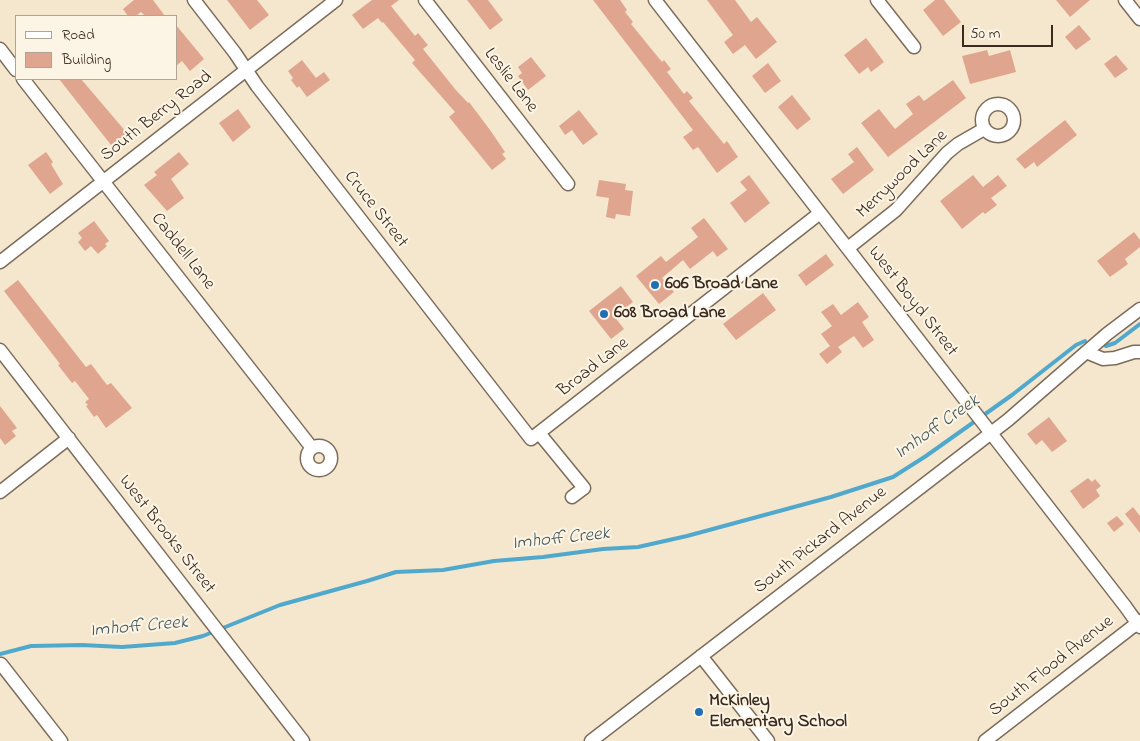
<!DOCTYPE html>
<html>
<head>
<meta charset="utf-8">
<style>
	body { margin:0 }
	#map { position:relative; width:1140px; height:741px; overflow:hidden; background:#f5e7cd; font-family:"Indie Flower",sans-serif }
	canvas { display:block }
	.legend { position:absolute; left:15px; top:15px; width:162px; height:65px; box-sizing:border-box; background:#fcf5e5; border:1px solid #afa495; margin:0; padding:6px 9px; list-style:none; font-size:15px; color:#3b2a1e }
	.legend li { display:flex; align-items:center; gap:10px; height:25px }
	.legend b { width:25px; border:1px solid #afa495 }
	.scale { position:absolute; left:962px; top:25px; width:91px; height:22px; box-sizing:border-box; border:2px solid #3b2a1e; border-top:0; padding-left:6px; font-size:15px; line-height:18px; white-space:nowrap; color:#3b2a1e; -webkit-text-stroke:4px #fcf5e5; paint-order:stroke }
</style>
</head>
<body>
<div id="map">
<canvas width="1140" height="741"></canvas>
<ul class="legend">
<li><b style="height:6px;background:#fff"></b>Road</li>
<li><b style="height:14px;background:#e0a58f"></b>Building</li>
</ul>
<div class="scale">50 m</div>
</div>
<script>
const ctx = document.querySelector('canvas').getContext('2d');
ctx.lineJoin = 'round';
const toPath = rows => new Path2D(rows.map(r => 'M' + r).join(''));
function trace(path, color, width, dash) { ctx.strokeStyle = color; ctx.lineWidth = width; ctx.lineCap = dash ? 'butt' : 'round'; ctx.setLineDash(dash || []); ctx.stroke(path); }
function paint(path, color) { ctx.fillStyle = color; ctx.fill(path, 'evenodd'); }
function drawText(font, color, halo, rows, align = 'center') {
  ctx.font = font + ' "Indie Flower",sans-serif'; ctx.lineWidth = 4; ctx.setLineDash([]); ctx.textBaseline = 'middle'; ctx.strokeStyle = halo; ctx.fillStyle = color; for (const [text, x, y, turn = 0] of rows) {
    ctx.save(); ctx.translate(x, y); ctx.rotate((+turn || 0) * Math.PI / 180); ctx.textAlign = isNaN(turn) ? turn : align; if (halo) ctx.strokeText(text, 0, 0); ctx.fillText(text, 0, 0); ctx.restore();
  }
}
trace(toPath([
	[1106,346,1115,343,1140,324],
	[0,654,31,646,82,645,122,647,175,643,203,636,280,605,367,581,396,572,443,570,494,561,543,557,603,549,638,547,687,536,831,497,893,477,926,456,1012,395,1076,345,1085,341]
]), '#50a9cd', 4);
paint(toPath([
	[134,0,153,0,165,16,145,16,141,12,136,16,128,16,123,9],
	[227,0,257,0,269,15,250,30],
	[372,0,399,0,391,6,415,36,418,33,428,45,423,49,455,89,468,103,469,102,490,130,505,152,502,154,506,159,492,170,449,117,455,112,412,63,415,60,383,22,382,23,378,18,363,29,352,15],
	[467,0,488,0,503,20,490,30],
	[593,0,620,0,627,10,625,12,633,22,631,24,662,62,664,60,671,69,667,72,684,94,687,91,693,98,689,101,724,144,727,141,738,157,717,173,698,147,693,150,683,137,693,130],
	[707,0,735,0,751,22,757,17,777,42,756,59,745,45,733,54,724,42,733,35],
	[935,0,944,0,961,22,943,36,923,10],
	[1056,0,1090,0,1070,17],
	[176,25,204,59,190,71,182,61,176,66],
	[1079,25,1091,39,1076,50,1065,37],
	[866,38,884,62,871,72,868,67,859,74,844,55],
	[987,50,989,56,1010,50,1016,72,970,84,962,56],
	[1116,55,1128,69,1115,78,1104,64],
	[531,57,546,76,528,90,518,76,522,73,518,67],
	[302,60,316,78,324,72,330,80,307,97,299,86,297,88,291,80,293,78,288,71],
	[768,63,781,81,765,93,752,76],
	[59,79,81,79,127,133,111,145],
	[953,80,966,98,888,157,861,123,879,109,895,129,913,114,906,104,919,95,924,101],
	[792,95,811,119,797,130,778,107],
	[238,109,251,127,233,142,219,123],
	[579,110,598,134,583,145,572,130,565,135,559,126],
	[1065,120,1077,135,1037,167,1034,162,1025,169,1016,159],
	[857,147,874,170,843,194,831,179,854,162,848,154],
	[46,152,53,162,51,164,63,184,50,194,28,165],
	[179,152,189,164,171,179,184,198,167,211,144,185,157,175,154,172],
	[749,175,770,203,745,223,730,203,747,190,740,182],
	[973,175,983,187,998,175,1007,186,991,198,997,205,985,214,983,212,962,229,940,201],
	[599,180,626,184,625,190,633,191,630,216,616,214,615,219,606,217,609,198,596,196],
	[704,218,728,249,717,257,713,251,690,269,683,260,662,278,674,292,659,304,636,276,661,256,666,262,698,237,691,228],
	[94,221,109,241,105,244,107,246,98,254,91,246,85,251,78,242,82,238,78,233],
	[1134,232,1140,240,1140,247,1125,259,1128,264,1110,277,1097,261],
	[826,254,834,265,806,286,798,275],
	[18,280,86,367,91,364,107,385,111,383,132,408,106,428,97,415,94,417,86,406,88,405,85,402,89,399,75,381,72,383,58,365,60,364,4,291],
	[621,286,633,302,614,316,624,329,611,339,589,311],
	[763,293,776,310,736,340,723,324],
	[858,302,869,317,862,322,874,340,863,348,854,336,838,347,842,352,827,364,819,354,830,346,821,334,832,326,821,312,833,304,841,315],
	[0,406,17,428,12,431,16,436,5,445,0,438],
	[1049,417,1067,441,1052,452,1042,440,1036,445,1027,434],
	[1088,478,1092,482,1095,479,1101,486,1096,490,1100,496,1083,509,1070,491],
	[1133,507,1140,516,1140,533,1125,514],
	[1117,516,1124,524,1114,532,1107,523]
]), '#e0a58f');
const minor = toPath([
	[194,0,235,53,257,86,531,439,820,213],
	[425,0,568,184],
	[655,0,1125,606,1140,627],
	[877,0,914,47],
	[1125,0,1140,19],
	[0,49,16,70],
	[23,79,312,448],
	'982 120a16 16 0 1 1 32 0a16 16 0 1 1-32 0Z',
	[848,248,896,210,947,153,958,144,984,129],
	[0,262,336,0],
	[0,350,303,741],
	[1086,352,1103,359,1115,358,1134,352,1140,352],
	[539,433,584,488,572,497],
	'307 458a12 12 0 1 1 24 0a12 12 0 1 1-24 0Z',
	[0,492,69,438],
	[701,656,768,741],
	[1,664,61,741],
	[591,741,1008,420,1107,334,1140,309],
	[985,741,1140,621]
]);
trace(minor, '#7c6c5b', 15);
trace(minor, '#fff', 12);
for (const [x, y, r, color] of [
	[655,285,5,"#1f6fb2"],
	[604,314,5,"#1f6fb2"],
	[699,712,5,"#1f6fb2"]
]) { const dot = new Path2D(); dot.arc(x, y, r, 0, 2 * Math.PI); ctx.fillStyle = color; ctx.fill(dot); trace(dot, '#fcf5e5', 2); }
drawText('18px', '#3b2a1e', '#fcf5e5', [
	["Leslie Lane",510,81,52],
	["South Berry Road",157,117,-38],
	["Merrywood Lane",903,175,-44],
	["Cruce Street",375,210,52],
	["Caddell Lane",182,252,52],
	["West Boyd Street",912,302,52],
	["Broad Lane",594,368,-38],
	["West Brooks Street",166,535,52],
	["South Pickard Avenue",821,541,-38],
	["South Flood Avenue",1052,667,-38]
]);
drawText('bold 18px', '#3b2a1e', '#fcf5e5', [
	["606 Broad Lane",665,285],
	["608 Broad Lane",614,314],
	["McKinley",709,702],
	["Elementary School",709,723]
], 'left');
drawText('italic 19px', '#42565b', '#fcf5e5', [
	["Imhoff Creek",938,428,-35],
	["Imhoff Creek",561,540,-6],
	["Imhoff Creek",139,628,-5]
]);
</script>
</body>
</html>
